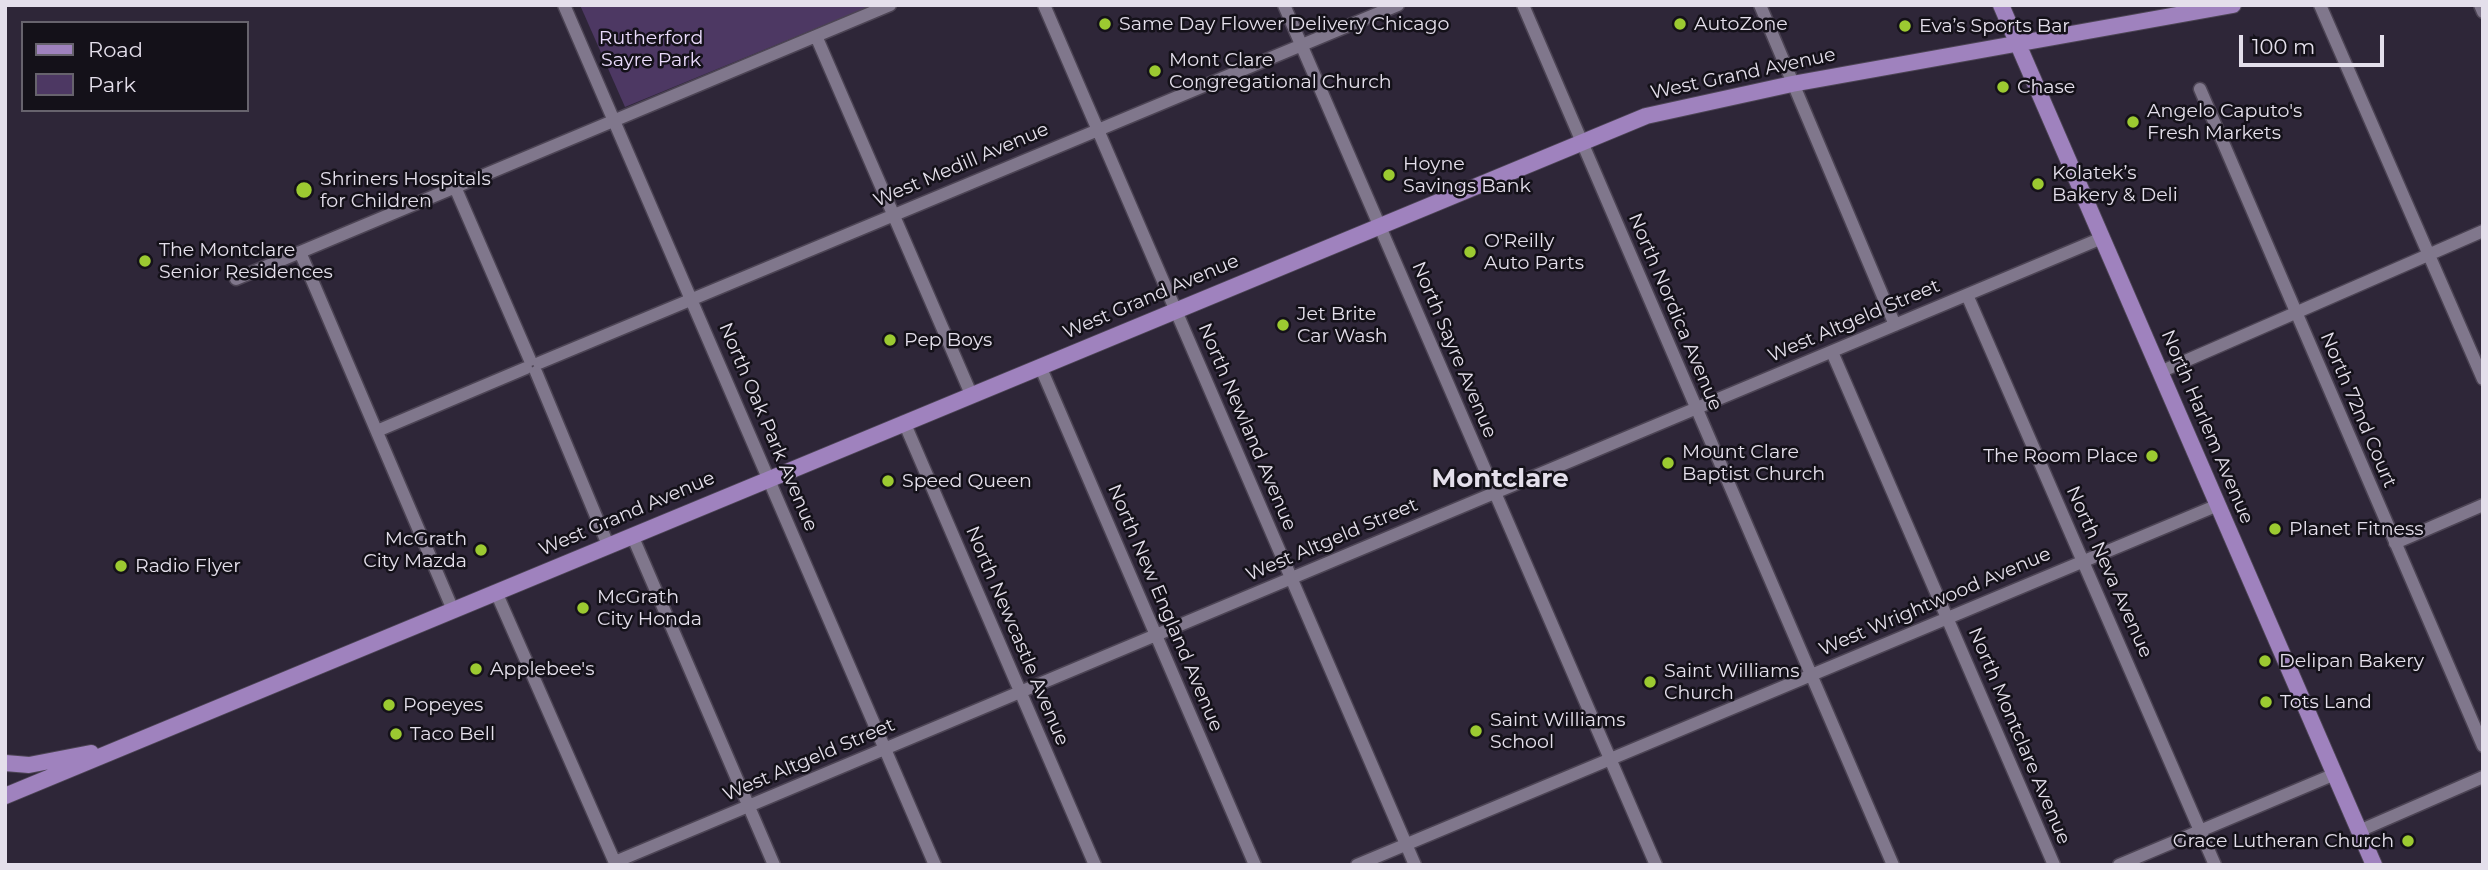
<!DOCTYPE html>
<html>
<head>
<meta charset="utf-8">
<style>
	body { margin:0 }
	#map { position:relative; width:2488px; height:870px; overflow:hidden; background:#2e2638; font-family:Montserrat,sans-serif }
	canvas { display:block }
	.frame { position:absolute; inset:0; border:7px solid #e4dfeb; pointer-events:none }
	.legend { position:absolute; left:21px; top:21px; width:228px; height:91px; box-sizing:border-box; background:#141119; border:2px solid #67636d; margin:0; padding:9px 12px; list-style:none; font-size:21px; color:#e4dfeb }
	.legend li { display:flex; align-items:center; gap:14px; height:35px }
	.legend b { width:35px; border:2px solid #67636d }
	.scale { position:absolute; left:2239px; top:35px; width:145px; height:32px; box-sizing:border-box; border:4px solid #e4dfeb; border-top:0; padding-left:9px; font-size:21px; line-height:24px; white-space:nowrap; color:#e4dfeb; -webkit-text-stroke:5px #141119; paint-order:stroke }
</style>
</head>
<body>
<div id="map">
<canvas width="2488" height="870"></canvas>
<div class="frame"></div>
<ul class="legend">
<li><b style="height:9px;background:#9f82be"></b>Road</li>
<li><b style="height:19px;background:#4d3863"></b>Park</li>
</ul>
<div class="scale">100 m</div>
</div>
<script>
const ctx = document.querySelector('canvas').getContext('2d');
ctx.lineJoin = 'round';
function paint(path, color) { ctx.fillStyle = color; ctx.fill(path, 'evenodd'); }
const toPath = rows => new Path2D(rows.map(r => 'M' + r).join(''));
function trace(path, color, width, dash) { ctx.strokeStyle = color; ctx.lineWidth = width; ctx.lineCap = dash ? 'butt' : 'round'; ctx.setLineDash(dash || []); ctx.stroke(path); }
function drawText(font, color, halo, rows, align = 'center') {
  ctx.font = font + ' Montserrat,sans-serif'; ctx.lineWidth = 5; ctx.setLineDash([]); ctx.textBaseline = 'middle'; ctx.strokeStyle = halo; ctx.fillStyle = color; for (const [text, x, y, turn = 0] of rows) {
    ctx.save(); ctx.translate(x, y); ctx.rotate((+turn || 0) * Math.PI / 180); ctx.textAlign = isNaN(turn) ? turn : align; if (halo) ctx.strokeText(text, 0, 0); ctx.fillText(text, 0, 0); ctx.restore();
  }
}
paint(toPath([
	[580,5,873,5,625,107]
]), '#4d3863');
const minor = toPath([
	[564,5,935,865],
	[1044,5,1415,865],
	[1284,5,1656,865],
	[1523,5,1893,865],
	[1760,5,1895,325],
	[2320,5,2483,379],
	[2480,5,2483,12],
	[816,36,971,394],
	[2200,89,2483,746],
	[455,187,530,360],
	[300,252,453,610],
	[236,279,890,5],
	[1967,295,2215,865],
	[1832,352,2054,865],
	[539,363,1398,5],
	[1040,366,1255,865],
	[536,372,608,545],
	[2160,372,2483,231],
	[904,422,1095,865],
	[377,431,526,368],
	[632,535,774,865],
	[2395,543,2483,505],
	[496,592,616,865],
	[2359,831,2483,777],
	[615,862,2102,238],
	[1357,865,2218,505],
	[2119,865,2335,774]
]);
const major = toPath([
	[2001,5,2374,865],
	[5,763,29,765,91,753],
	[5,796,1646,116,1792,84,2233,5]
]);
trace(minor, '#4c4454', 15);
trace(major, '#4c4454', 18);
trace(minor, '#80778c', 12);
trace(major, '#9f82be', 16);
for (const [x, y, r, color] of [
	[1105,24,7,"#9cca31"],
	[1680,24,7,"#9cca31"],
	[1905,26,7,"#9cca31"],
	[1155,71,7,"#9cca31"],
	[2003,87,7,"#9cca31"],
	[2133,122,7,"#9cca31"],
	[1389,175,7,"#9cca31"],
	[2038,184,7,"#9cca31"],
	[304,190,9,"#9cca31"],
	[1470,252,7,"#9cca31"],
	[145,261,7,"#9cca31"],
	[1283,325,7,"#9cca31"],
	[890,340,7,"#9cca31"],
	[2152,456,7,"#9cca31"],
	[1668,463,7,"#9cca31"],
	[888,481,7,"#9cca31"],
	[2275,529,7,"#9cca31"],
	[481,550,7,"#9cca31"],
	[121,566,7,"#9cca31"],
	[583,608,7,"#9cca31"],
	[2265,661,7,"#9cca31"],
	[476,669,7,"#9cca31"],
	[1650,682,7,"#9cca31"],
	[2266,702,7,"#9cca31"],
	[389,705,7,"#9cca31"],
	[1476,731,7,"#9cca31"],
	[396,734,7,"#9cca31"],
	[2408,841,7,"#9cca31"]
]) { const dot = new Path2D(); dot.arc(x, y, r, 0, 2 * Math.PI); ctx.fillStyle = color; ctx.fill(dot); trace(dot, '#141119', 2.5); }
drawText('19px', '#e4dfeb', '#141119', [
	["Same Day Flower Delivery Chicago",1119,24],
	["AutoZone",1694,24],
	["Eva’s Sports Bar",1919,26],
	["Mont Clare",1169,60],
	["Congregational Church",1169,82],
	["Chase",2017,87],
	["Angelo Caputo's",2147,111],
	["Fresh Markets",2147,133],
	["Hoyne",1403,164],
	["Savings Bank",1403,186],
	["Kolatek’s",2052,173],
	["Bakery & Deli",2052,195],
	["Shriners Hospitals",320,179],
	["for Children",320,201],
	["O'Reilly",1484,241],
	["Auto Parts",1484,263],
	["The Montclare",159,250],
	["Senior Residences",159,272],
	["Jet Brite",1297,314],
	["Car Wash",1297,336],
	["Pep Boys",904,340],
	["Mount Clare",1682,452],
	["Baptist Church",1682,474],
	["The Room Place",2138,456,"right"],
	["Speed Queen",902,481],
	["Planet Fitness",2289,529],
	["McGrath",467,539,"right"],
	["City Mazda",467,561,"right"],
	["Radio Flyer",135,566],
	["McGrath",597,597],
	["City Honda",597,619],
	["Delipan Bakery",2279,661],
	["Applebee's",490,669],
	["Saint Williams",1664,671],
	["Church",1664,693],
	["Tots Land",2280,702],
	["Popeyes",403,705],
	["Saint Williams",1490,720],
	["School",1490,742],
	["Taco Bell",410,734],
	["Grace Lutheran Church",2394,841,"right"]
], 'left');
drawText('19px', '#eadbfc', '#141119', [
	["Rutherford",651,38],
	["Sayre Park",651,60]
]);
drawText('19px', '#e4dfeb', '#141119', [
	["West Grand Avenue",1743,74,-12],
	["West Medill Avenue",961,165,-23],
	["West Grand Avenue",1151,297,-23],
	["North Nordica Avenue",1675,312,67],
	["West Altgeld Street",1854,321,-23],
	["North Sayre Avenue",1454,350,67],
	["North 72nd Court",2358,410,67],
	["North Oak Park Avenue",768,427,67],
	["North Newland Avenue",1247,427,67],
	["North Harlem Avenue",2207,427,67],
	["West Grand Avenue",627,514,-23],
	["West Altgeld Street",1332,540,-23],
	["North Neva Avenue",2109,572,66],
	["West Wrightwood Avenue",1935,602,-23],
	["North New England Avenue",1165,608,67],
	["North Newcastle Avenue",1017,636,67],
	["North Montclare Avenue",2019,736,67],
	["West Altgeld Street",809,760,-23]
]);
drawText('bold 26px', '#e4dfeb', '#141119', [
	["Montclare",1500,479]
]);
</script>
</body>
</html>
